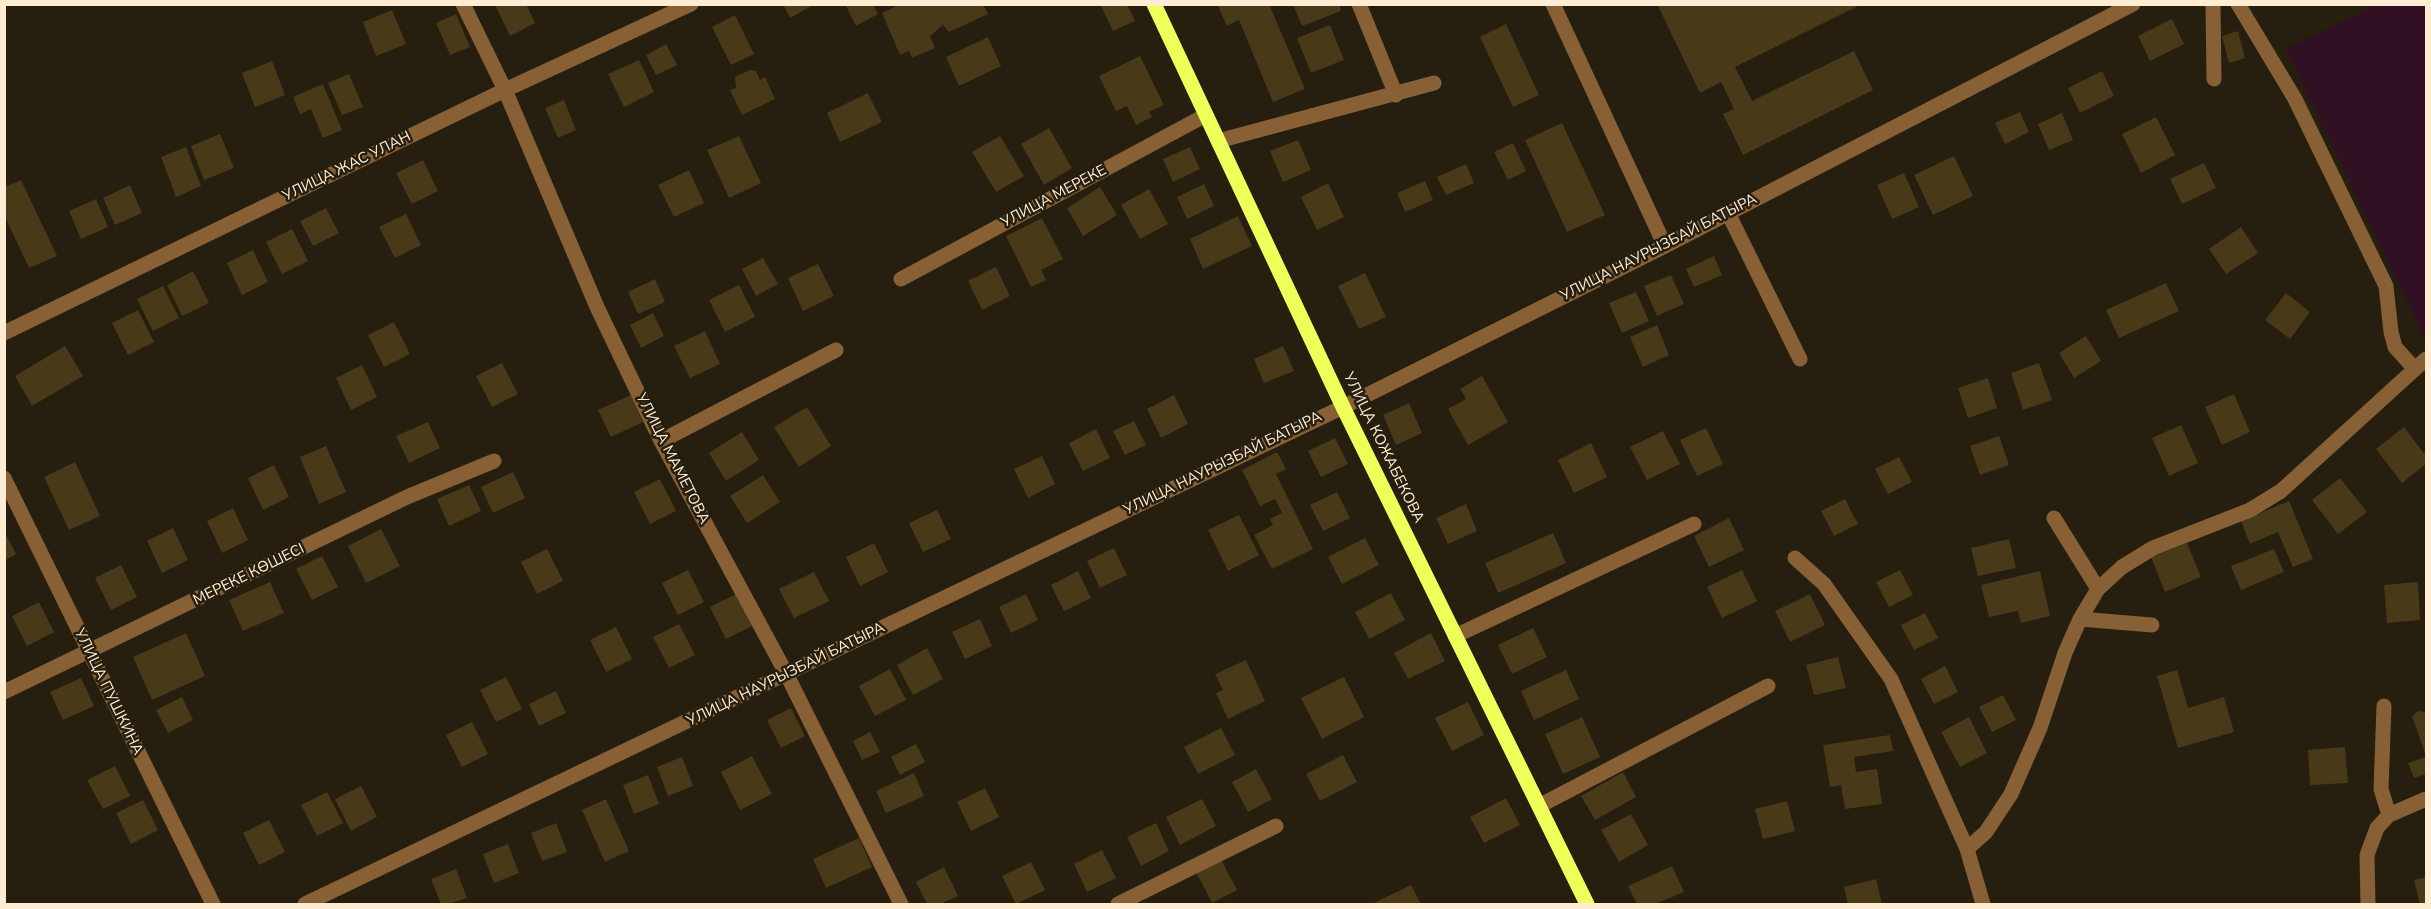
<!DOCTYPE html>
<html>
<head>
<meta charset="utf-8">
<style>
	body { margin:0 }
	#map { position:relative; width:2431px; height:909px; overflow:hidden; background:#261e0e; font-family:"Nunito Sans",sans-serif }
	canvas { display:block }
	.frame { position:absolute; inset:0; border:6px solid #ffedd3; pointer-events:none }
</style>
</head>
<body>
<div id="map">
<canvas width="2431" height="909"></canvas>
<div class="frame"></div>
</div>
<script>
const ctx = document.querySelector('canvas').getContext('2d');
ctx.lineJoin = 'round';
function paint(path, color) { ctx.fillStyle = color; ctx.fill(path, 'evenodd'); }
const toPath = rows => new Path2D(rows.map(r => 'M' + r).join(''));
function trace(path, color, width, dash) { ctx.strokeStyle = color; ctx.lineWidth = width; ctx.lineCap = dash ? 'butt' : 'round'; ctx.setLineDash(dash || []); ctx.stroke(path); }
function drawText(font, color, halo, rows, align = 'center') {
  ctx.font = font + ' "Nunito Sans",sans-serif'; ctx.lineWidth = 5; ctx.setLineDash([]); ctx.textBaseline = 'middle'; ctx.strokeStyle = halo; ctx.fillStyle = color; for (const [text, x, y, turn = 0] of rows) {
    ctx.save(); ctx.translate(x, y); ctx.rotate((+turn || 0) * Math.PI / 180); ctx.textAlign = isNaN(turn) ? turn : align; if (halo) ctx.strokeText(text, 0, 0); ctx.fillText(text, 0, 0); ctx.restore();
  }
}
paint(toPath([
	[2369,5,2426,5,2425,338,2286,49,2370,8]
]), '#311023');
paint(toPath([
	[526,4,535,23,510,36,495,5],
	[783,4,815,4,790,18],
	[845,4,873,4,878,14,856,26],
	[901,4,983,4,988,14,949,32,943,25,930,36,935,48,912,58,909,51,900,55,882,13],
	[1100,4,1127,4,1135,21,1113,31],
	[1217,4,1269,4,1305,89,1273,102,1239,20,1227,26],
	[1293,4,1339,4,1341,11,1302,26],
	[1657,4,1862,4,1735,67,1752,101,1854,51,1873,90,1743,155,1723,114,1734,109,1721,82,1700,93],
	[392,10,406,44,376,56,363,22],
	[456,14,470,47,450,55,436,23],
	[735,15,754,54,731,65,712,27],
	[2172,19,2184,44,2150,61,2138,36],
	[1506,24,1539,95,1513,107,1480,37],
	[1330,25,1344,60,1311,73,1297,38],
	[2238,31,2245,58,2229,63,2222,36],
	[988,37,1001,66,959,86,946,57],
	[666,44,677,65,656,75,646,55],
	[1140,56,1164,105,1149,112,1152,117,1136,125,1127,106,1116,111,1099,76],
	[639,60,654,92,624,107,608,74],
	[272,61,285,95,255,107,242,73],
	[750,70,756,71,760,80,765,77,775,99,742,115,730,90,736,88,735,77],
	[2102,71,2114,96,2080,113,2068,88],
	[349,74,363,107,342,115,328,83],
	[323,84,342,130,323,138,311,109,300,114,293,97],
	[868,93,882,122,840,142,827,113],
	[564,100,576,130,558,138,545,108],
	[2020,112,2029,132,2005,144,1995,123],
	[2062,113,2073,140,2049,150,2038,124],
	[2156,117,2175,155,2141,173,2122,134],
	[1562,123,1605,215,1567,232,1525,140],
	[1049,128,1072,168,1044,185,1021,144],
	[220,134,234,168,204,180,191,146],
	[739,136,761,183,729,198,707,150],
	[1000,136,1024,176,996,192,972,152],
	[1298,140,1311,170,1283,182,1270,151],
	[1513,143,1526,171,1508,180,1494,152],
	[186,147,201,186,176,197,161,157],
	[1190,147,1200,169,1173,182,1163,159],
	[1954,156,1973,196,1933,215,1914,175],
	[423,160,438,191,412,204,396,173],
	[2204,163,2216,188,2182,204,2170,179],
	[1466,164,1474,183,1446,195,1437,177],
	[689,170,704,203,674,217,658,185],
	[1904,173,1919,207,1892,219,1877,185],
	[21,180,57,256,29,268,4,215,4,187],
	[1425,181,1433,200,1405,212,1397,193],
	[1328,183,1344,217,1317,230,1301,197],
	[1204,184,1214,206,1187,219,1177,197],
	[130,185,142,213,115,225,103,198],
	[1100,187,1117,215,1083,236,1067,208],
	[1149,189,1168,224,1140,239,1121,205],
	[96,199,108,227,81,239,69,211],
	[326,208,339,233,313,246,300,221],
	[406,214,421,245,395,258,379,227],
	[1238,216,1252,246,1203,269,1190,239],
	[1042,218,1063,259,1041,270,1046,280,1031,287,1006,236],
	[2241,227,2258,253,2226,274,2209,249],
	[292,229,308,261,282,274,266,242],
	[253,250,268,282,242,295,227,263],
	[1714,256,1722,275,1694,287,1686,269],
	[763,258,778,284,756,296,742,269],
	[818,264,834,296,803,311,788,278],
	[996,267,1010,296,982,310,968,281],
	[193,271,209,303,182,316,167,285],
	[1365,273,1386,317,1359,329,1338,286],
	[1671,275,1684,304,1657,316,1644,286],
	[655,279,665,302,638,314,628,292],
	[2166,283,2179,311,2119,338,2106,310],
	[739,285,755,317,725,332,709,300],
	[163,286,179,318,153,331,137,299],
	[1636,292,1649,321,1622,333,1609,303],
	[2286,293,2310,312,2290,339,2265,320],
	[138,310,154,342,128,355,112,323],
	[653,313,664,336,641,348,630,325],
	[394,322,410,354,384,367,368,335],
	[1657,325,1669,355,1643,367,1630,337],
	[705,331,720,364,690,378,674,346],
	[2086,336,2101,361,2074,378,2059,353],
	[65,346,83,376,32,406,15,376],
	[1283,346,1294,371,1264,383,1254,359],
	[502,363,518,394,492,407,476,376],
	[2039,363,2052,400,2023,410,2011,373],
	[362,365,377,397,351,410,336,378],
	[1482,376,1508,422,1468,445,1448,409,1466,399,1460,389],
	[1988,378,1997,408,1968,418,1958,388],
	[2234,394,2250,432,2222,445,2205,407],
	[631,395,643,422,611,437,598,410],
	[1174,395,1188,424,1161,438,1147,409],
	[1409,403,1422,433,1396,445,1383,415],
	[807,407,831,446,799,467,774,427],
	[1134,421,1146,445,1125,455,1113,431],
	[428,422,440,448,409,463,396,436],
	[2181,425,2198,463,2169,476,2152,438],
	[2404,427,2426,456,2426,464,2402,483,2376,449],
	[1706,428,1723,464,1697,476,1680,440],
	[1096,429,1110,458,1083,471,1069,443],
	[1663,431,1680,464,1647,480,1630,447],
	[742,432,759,460,726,481,709,453],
	[1999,436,2009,465,1980,475,1970,446],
	[1335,438,1348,464,1321,477,1308,451],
	[1591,443,1607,477,1574,493,1558,460],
	[326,446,346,492,319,504,300,457],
	[1277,452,1286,469,1276,474,1313,549,1272,569,1254,535,1273,525,1270,519,1282,513,1275,499,1260,506,1242,470],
	[1042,456,1055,484,1028,498,1014,469],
	[1899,457,1912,482,1888,494,1875,469],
	[75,462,100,516,69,530,44,477],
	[274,465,289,497,263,510,248,478],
	[513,472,525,498,493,513,481,487],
	[763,475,780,502,747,523,730,496],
	[2340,478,2367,512,2338,534,2312,500],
	[660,479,676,511,650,524,634,492],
	[469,485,481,511,449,526,437,499],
	[1337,492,1350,518,1323,531,1310,505],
	[1845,499,1858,524,1834,536,1821,511],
	[2289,501,2313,559,2293,567,2278,532,2250,544,2241,521],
	[1466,504,1477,531,1448,544,1436,518],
	[233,508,248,540,222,553,207,521],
	[937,510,951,539,923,552,909,523],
	[1239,515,1259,555,1228,571,1208,530],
	[1729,518,1744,550,1709,567,1694,536],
	[173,528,188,560,162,573,147,541],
	[381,529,400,566,366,583,348,546],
	[4,531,16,554,4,561],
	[1553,533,1566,563,1498,593,1485,563],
	[1365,538,1379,565,1342,584,1328,557],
	[2009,539,2016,568,1978,576,1971,548],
	[874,543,888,572,860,586,846,557],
	[2187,543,2201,577,2165,592,2151,557],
	[1114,548,1127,575,1100,588,1087,561],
	[547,549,563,581,537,594,521,562],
	[2274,549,2284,572,2241,590,2231,566],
	[322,556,338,587,312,600,296,569],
	[121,565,137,597,111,610,95,578],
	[688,570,704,602,678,615,662,583],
	[1742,570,1757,601,1722,618,1707,587],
	[1900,570,1913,595,1889,607,1876,582],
	[1078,571,1091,598,1064,611,1051,585],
	[2040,571,2050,616,2021,623,2018,611,1989,617,1981,585],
	[814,572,829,601,794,618,779,589],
	[270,582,284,613,243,631,229,600],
	[2418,582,2420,620,2387,623,2384,585],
	[1391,593,1405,620,1369,639,1355,612],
	[736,594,752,626,726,639,710,607],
	[1026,594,1038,620,1011,633,999,607],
	[1810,594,1825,625,1790,642,1775,611],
	[39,602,54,632,27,646,12,616],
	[1925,613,1938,638,1914,650,1901,625],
	[980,619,992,646,965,659,952,632],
	[679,624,695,655,669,668,653,637],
	[616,627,632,659,606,672,590,640],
	[1533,628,1547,657,1512,674,1498,645],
	[186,633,205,676,152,700,133,657],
	[1431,633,1445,661,1408,679,1394,653],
	[927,648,943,679,913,695,897,665],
	[1838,657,1846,688,1814,695,1806,665],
	[1246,660,1265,701,1228,719,1216,693,1223,690,1215,674],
	[1945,666,1958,692,1934,704,1921,679],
	[890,669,906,700,875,716,859,686],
	[1566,670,1579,699,1534,720,1521,691],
	[2177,670,2188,708,2224,697,2234,732,2178,748,2157,676],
	[506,677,522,709,496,722,480,690],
	[1344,677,1364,717,1322,739,1301,698],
	[81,678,94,706,63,720,50,692],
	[556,691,566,713,539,726,529,704],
	[2003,695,2016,720,1992,732,1979,707],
	[182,697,193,720,168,733,156,710],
	[1468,702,1484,735,1452,751,1435,718],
	[791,708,805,736,781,748,767,720],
	[2418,711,2426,712,2426,756,2412,716],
	[1582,717,1600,757,1563,774,1545,734],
	[1969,717,1987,753,1960,767,1941,732],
	[472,722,488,754,462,767,446,735],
	[1221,728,1235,755,1198,774,1184,747],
	[870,732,880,752,862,760,853,741],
	[1890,735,1893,751,1854,757,1856,772,1877,769,1882,804,1845,809,1841,785,1830,787,1823,745],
	[916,744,925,762,900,775,891,757],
	[2345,747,2348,783,2310,785,2308,750],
	[1343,755,1357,782,1320,801,1306,774],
	[752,756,772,794,740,810,721,772],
	[682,757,693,786,668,796,657,767],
	[2426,757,2426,774,2414,778,2408,763],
	[115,766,130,796,103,809,87,780],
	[1256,769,1272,799,1248,812,1232,782],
	[1623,772,1636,797,1595,820,1581,796],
	[914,773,924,796,886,813,876,791],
	[648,775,659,804,634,814,623,785],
	[361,786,377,817,351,831,335,799],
	[985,788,999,817,971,831,957,802],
	[327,792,343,823,317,836,301,805],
	[1506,798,1520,825,1484,843,1470,817],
	[606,799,629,851,605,862,582,810],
	[1202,799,1216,826,1180,845,1166,817],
	[143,800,158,830,131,844,116,813],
	[1787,801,1795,831,1763,839,1755,809],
	[1631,814,1648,845,1619,862,1601,830],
	[269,820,285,852,259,865,243,833],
	[556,823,567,852,542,861,531,833],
	[1156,823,1169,851,1141,866,1127,837],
	[859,838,872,867,826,888,813,859],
	[508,844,519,873,494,883,483,854],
	[1102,850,1116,878,1087,892,1074,864],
	[1221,859,1237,890,1212,903,1196,872],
	[1031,862,1045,890,1016,904,1002,876],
	[1672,866,1684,892,1655,904,1637,904,1628,886],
	[944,867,958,896,940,904,927,904,916,882],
	[456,869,467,898,449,904,441,904,431,879],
	[2426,877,2426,904,2420,904,2414,880],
	[1876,879,1882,904,1848,904,1844,887],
	[1411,885,1421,904,1372,904]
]), '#483919');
trace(toPath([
	[463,4,505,90,597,307,661,441,787,675,901,904],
	[1359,4,1396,95],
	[1553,4,1665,246],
	[2213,4,2214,79],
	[2238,4,2295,99,2386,286,2391,332,2395,347,2414,368],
	[1218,141,1434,83],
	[1728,213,1800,359],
	[901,279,1206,115],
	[4,333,505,90,691,4],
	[661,441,836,350],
	[4,478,213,904],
	[2054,518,2098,589],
	[1795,558,1824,584,1891,679,1967,849,1983,904],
	[2080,619,2152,625],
	[1455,636,1694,524],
	[4,692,407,497,494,461],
	[2384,706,2381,789,2389,815],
	[1539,806,1768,686],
	[1967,849,1986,832,2011,794,2040,728,2065,653,2080,619,2098,589,2122,567,2153,548,2250,510,2281,491,2426,359],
	[305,904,1343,407,1665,246,2133,4],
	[1118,904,1276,826],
	[2368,904,2367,855,2377,828,2389,815,2426,799]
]), '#886036', 15);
trace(toPath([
	[1154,4,1343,407,1587,904]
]), '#efff5a', 15);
drawText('15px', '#ffedd3', '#261e0e', [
	["УЛИЦА ЖАС УЛАН",347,167,-26],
	["УЛИЦА МЕРЕКЕ",1054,197,-28],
	["УЛИЦА НАУРЫЗБАЙ БАТЫРА",1659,248,-27],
	["УЛИЦА КОЖАБЕКОВА",1383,448,64],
	["УЛИЦА МАМЕТОВА",672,459,63],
	["УЛИЦА НАУРЫЗБАЙ БАТЫРА",1223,464,-26],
	["МЕРЕКЕ КӨШЕСІ",249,575,-26],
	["УЛИЦА НАУРЫЗБАЙ БАТЫРА",786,675,-26],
	["УЛИЦА ПУШКИНА",108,692,64]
]);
</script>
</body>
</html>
